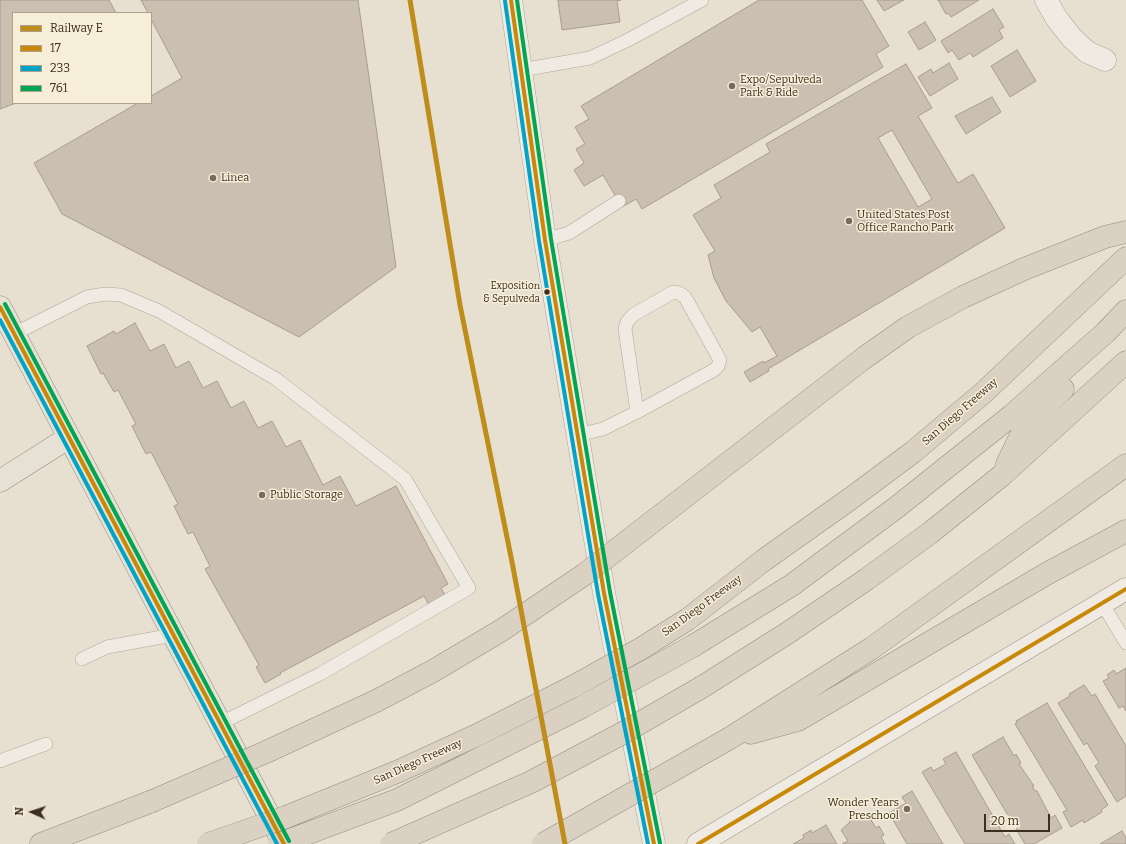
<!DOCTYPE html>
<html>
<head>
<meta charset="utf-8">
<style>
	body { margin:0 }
	#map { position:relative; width:1126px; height:844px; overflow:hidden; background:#e7e0d1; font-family:Bitter,serif }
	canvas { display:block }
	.legend { position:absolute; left:12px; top:12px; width:140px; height:92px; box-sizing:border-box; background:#f7eed8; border:1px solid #ada18e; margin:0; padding:5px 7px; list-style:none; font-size:12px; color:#3d2e20 }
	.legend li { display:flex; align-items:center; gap:8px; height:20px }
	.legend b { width:20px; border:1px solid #ada18e }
	.north { position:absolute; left:12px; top:792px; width:40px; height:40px; -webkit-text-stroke:3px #f7eed8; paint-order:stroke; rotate:273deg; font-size:11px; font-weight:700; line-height:16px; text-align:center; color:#3d2e20 }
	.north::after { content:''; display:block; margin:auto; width:14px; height:18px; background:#3d2e20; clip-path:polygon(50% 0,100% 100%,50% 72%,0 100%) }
	.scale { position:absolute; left:984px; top:814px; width:66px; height:18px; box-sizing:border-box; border:2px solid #3d2e20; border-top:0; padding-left:5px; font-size:12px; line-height:14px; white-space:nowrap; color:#3d2e20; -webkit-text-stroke:3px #f7eed8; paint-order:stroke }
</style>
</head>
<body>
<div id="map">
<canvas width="1126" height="844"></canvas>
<ul class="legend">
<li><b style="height:5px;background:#bf8d1a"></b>Railway E</li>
<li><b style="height:5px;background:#c88808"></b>17</li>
<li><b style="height:5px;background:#03a3c5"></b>233</li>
<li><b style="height:5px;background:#00a651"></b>761</li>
</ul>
<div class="north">N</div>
<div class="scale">20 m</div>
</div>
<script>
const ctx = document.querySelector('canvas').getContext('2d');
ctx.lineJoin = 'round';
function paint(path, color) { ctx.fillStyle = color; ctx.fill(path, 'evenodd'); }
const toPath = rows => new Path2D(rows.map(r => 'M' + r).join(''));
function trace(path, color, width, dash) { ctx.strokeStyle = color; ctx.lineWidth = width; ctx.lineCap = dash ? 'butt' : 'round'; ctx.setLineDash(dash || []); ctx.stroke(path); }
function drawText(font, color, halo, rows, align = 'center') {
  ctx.font = font + ' Bitter,serif'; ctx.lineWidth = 3; ctx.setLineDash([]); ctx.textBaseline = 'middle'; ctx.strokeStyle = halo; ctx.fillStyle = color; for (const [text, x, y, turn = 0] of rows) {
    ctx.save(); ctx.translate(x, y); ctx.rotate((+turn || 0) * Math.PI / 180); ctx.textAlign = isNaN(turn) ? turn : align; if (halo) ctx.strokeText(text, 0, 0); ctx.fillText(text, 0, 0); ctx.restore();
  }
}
const building = toPath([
	[0,0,109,0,116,13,13,13,13,103,16,103,0,109,0,0],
	[141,0,358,0,396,267,299,337,62,214,34,163,138,103,151,103,151,96,182,78,151,19,151,13,148,13,141,0],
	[558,0,621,0,617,1,620,22,562,30,558,0],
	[759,0,862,0,889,46,876,54,883,67,642,209,636,199,622,207,603,175,584,186,574,170,584,163,576,149,585,144,575,127,589,119,581,106,759,0],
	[877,0,904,0,884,11,877,0],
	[938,0,979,0,951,17,948,13,946,14,938,0],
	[993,9,1004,27,999,30,1003,38,973,57,970,53,959,60,952,50,948,53,941,41,993,9],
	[925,22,936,40,919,50,908,32,925,22],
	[1017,50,1036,81,1010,97,991,66,1017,50],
	[949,63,958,79,930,96,918,77,931,69,933,73,949,63],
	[906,64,932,108,918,116,958,183,973,174,1005,228,768,369,769,371,750,382,744,372,763,361,764,363,777,356,760,327,752,332,726,301,714,278,708,255,715,251,693,215,721,198,714,185,770,152,766,144,906,64],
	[892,130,932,199,918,207,878,138,892,130],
	[992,97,1001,112,966,134,955,116,992,97],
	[135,323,150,351,164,344,176,368,189,361,203,388,217,381,231,408,244,401,258,428,272,421,286,447,300,440,323,485,340,476,356,506,396,486,448,584,441,588,445,595,429,605,424,596,280,673,281,674,265,683,256,667,259,665,205,569,210,566,193,532,188,534,174,506,178,504,151,452,146,454,132,426,136,424,118,390,114,392,103,373,101,374,87,346,114,331,116,334,135,323],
	[1126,668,1126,711,1123,706,1119,708,1103,681,1109,678,1107,675,1114,670,1116,674,1126,668],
	[1084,685,1092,696,1095,694,1126,746,1126,796,1117,802,1095,766,1099,763,1087,743,1084,745,1058,703,1070,696,1069,694,1084,685],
	[1047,703,1108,805,1101,810,1102,812,1084,823,1083,820,1071,827,1063,812,1067,810,1015,724,1017,723,1016,721,1047,703],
	[1003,737,1014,756,1016,754,1021,763,1019,764,1034,786,1032,786,1035,791,1037,791,1051,818,1055,815,1062,828,1034,844,1025,844,972,755,1003,737],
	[956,752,1005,837,1009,834,1015,844,965,844,922,772,931,767,933,771,946,764,943,759,956,752],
	[912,791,943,844,907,844,889,813,906,803,902,797,912,791],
	[858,813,860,817,866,814,868,815,876,828,879,826,884,835,881,837,885,844,842,844,848,841,841,830,850,822,848,819,858,813],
	[826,825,837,844,793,844,804,838,803,835,811,830,812,833,826,825],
	[1122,831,1126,838,1126,844,1100,844,1122,831]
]);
paint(building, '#cbbfb2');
trace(building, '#a89c90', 1);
const lane = toPath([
	[521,70,590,58,628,40,702,0],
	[545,240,569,233,619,201],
	[14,334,87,297,105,294,121,295,159,311,276,379,405,479,469,588,320,674,221,723],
	[577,435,603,429,637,412,714,370,718,366,720,360,685,297,679,293,673,292,633,315,627,322,625,329,637,412],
	[1102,603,1126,643],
	[82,659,107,647,173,635],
	[0,761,46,744]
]);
const street = toPath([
	[511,0,545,240,604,593,654,844],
	[1046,0,1057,19,1072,38,1087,52,1105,60]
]);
const secondary = toPath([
	[698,844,1126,589]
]);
const primary = toPath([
	[0,307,284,844],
	[0,481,68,438]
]);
const highway = toPath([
	[864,358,908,327,963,297,1024,269,1105,237,1126,232],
	[1007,464,1027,423,1063,389],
	[688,619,764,560,850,499,913,452,982,394,1126,258],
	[693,646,792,585,897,507,1011,416,1106,332,1126,311],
	[702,687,786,634,867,579,930,533,1001,476,1126,362],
	[751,733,798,720,1048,573,1126,531],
	[730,738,872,648,1126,465],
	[41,844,150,802]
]);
trace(lane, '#ada599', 14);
trace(street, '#ada599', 23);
trace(secondary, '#9c958a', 23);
trace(primary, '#928b80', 23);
trace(highway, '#928b80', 23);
trace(lane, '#efebe3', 13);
trace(street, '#efebe3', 22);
trace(secondary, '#efebe3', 22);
trace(primary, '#e6e1d4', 22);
trace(highway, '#dad1c2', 22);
const highwayBridge = toPath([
	[150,802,266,752,376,701,433,671,502,630,585,574,864,358],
	[208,844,286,817,399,771,477,735,576,685,642,648,688,619],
	[279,844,397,800,582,707,693,646],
	[391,844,531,782,621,734,702,687],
	[543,844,730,738]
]);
trace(highwayBridge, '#928b80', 23, []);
trace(highwayBridge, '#dad1c2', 22);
trace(toPath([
	[511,0,545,240,604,593,654,844],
	[0,307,284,844],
	[698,844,1126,589]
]), '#c88808', 4);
trace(toPath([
	[505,1,539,241,598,594,648,844],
	[0,320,277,844]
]), '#03a3c5', 4);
trace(toPath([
	[517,0,551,239,610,592,660,843],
	[5,304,289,841]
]), '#00a651', 4);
trace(toPath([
	[410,0,460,305,512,562,565,844]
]), '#bf8d1a', 5);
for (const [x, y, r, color] of [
	[732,86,4,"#786c5e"],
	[213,178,4,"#786c5e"],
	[849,221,4,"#786c5e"],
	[547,292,3.5,"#3d2e20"],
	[262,495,4,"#786c5e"],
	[907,809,4,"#786c5e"]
]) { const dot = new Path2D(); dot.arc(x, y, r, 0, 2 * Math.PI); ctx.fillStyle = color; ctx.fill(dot); trace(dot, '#f7eed8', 1.5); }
drawText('10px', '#3d2e20', '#f7eed8', [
	["Exposition",540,286],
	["& Sepulveda",540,299]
], 'right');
drawText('11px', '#3d2e20', '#f7eed8', [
	["Expo/Sepulveda",740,80],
	["Park & Ride",740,93],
	["Linea",221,178],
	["United States Post",857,215],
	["Office Rancho Park",857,228],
	["Public Storage",270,495],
	["Wonder Years",899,803,"right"],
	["Preschool",899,816,"right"]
], 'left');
drawText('11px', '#3d2e20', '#f7eed8', [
	["San Diego Freeway",960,412,-41],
	["San Diego Freeway",702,606,-36],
	["San Diego Freeway",418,762,-24]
]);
</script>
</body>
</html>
